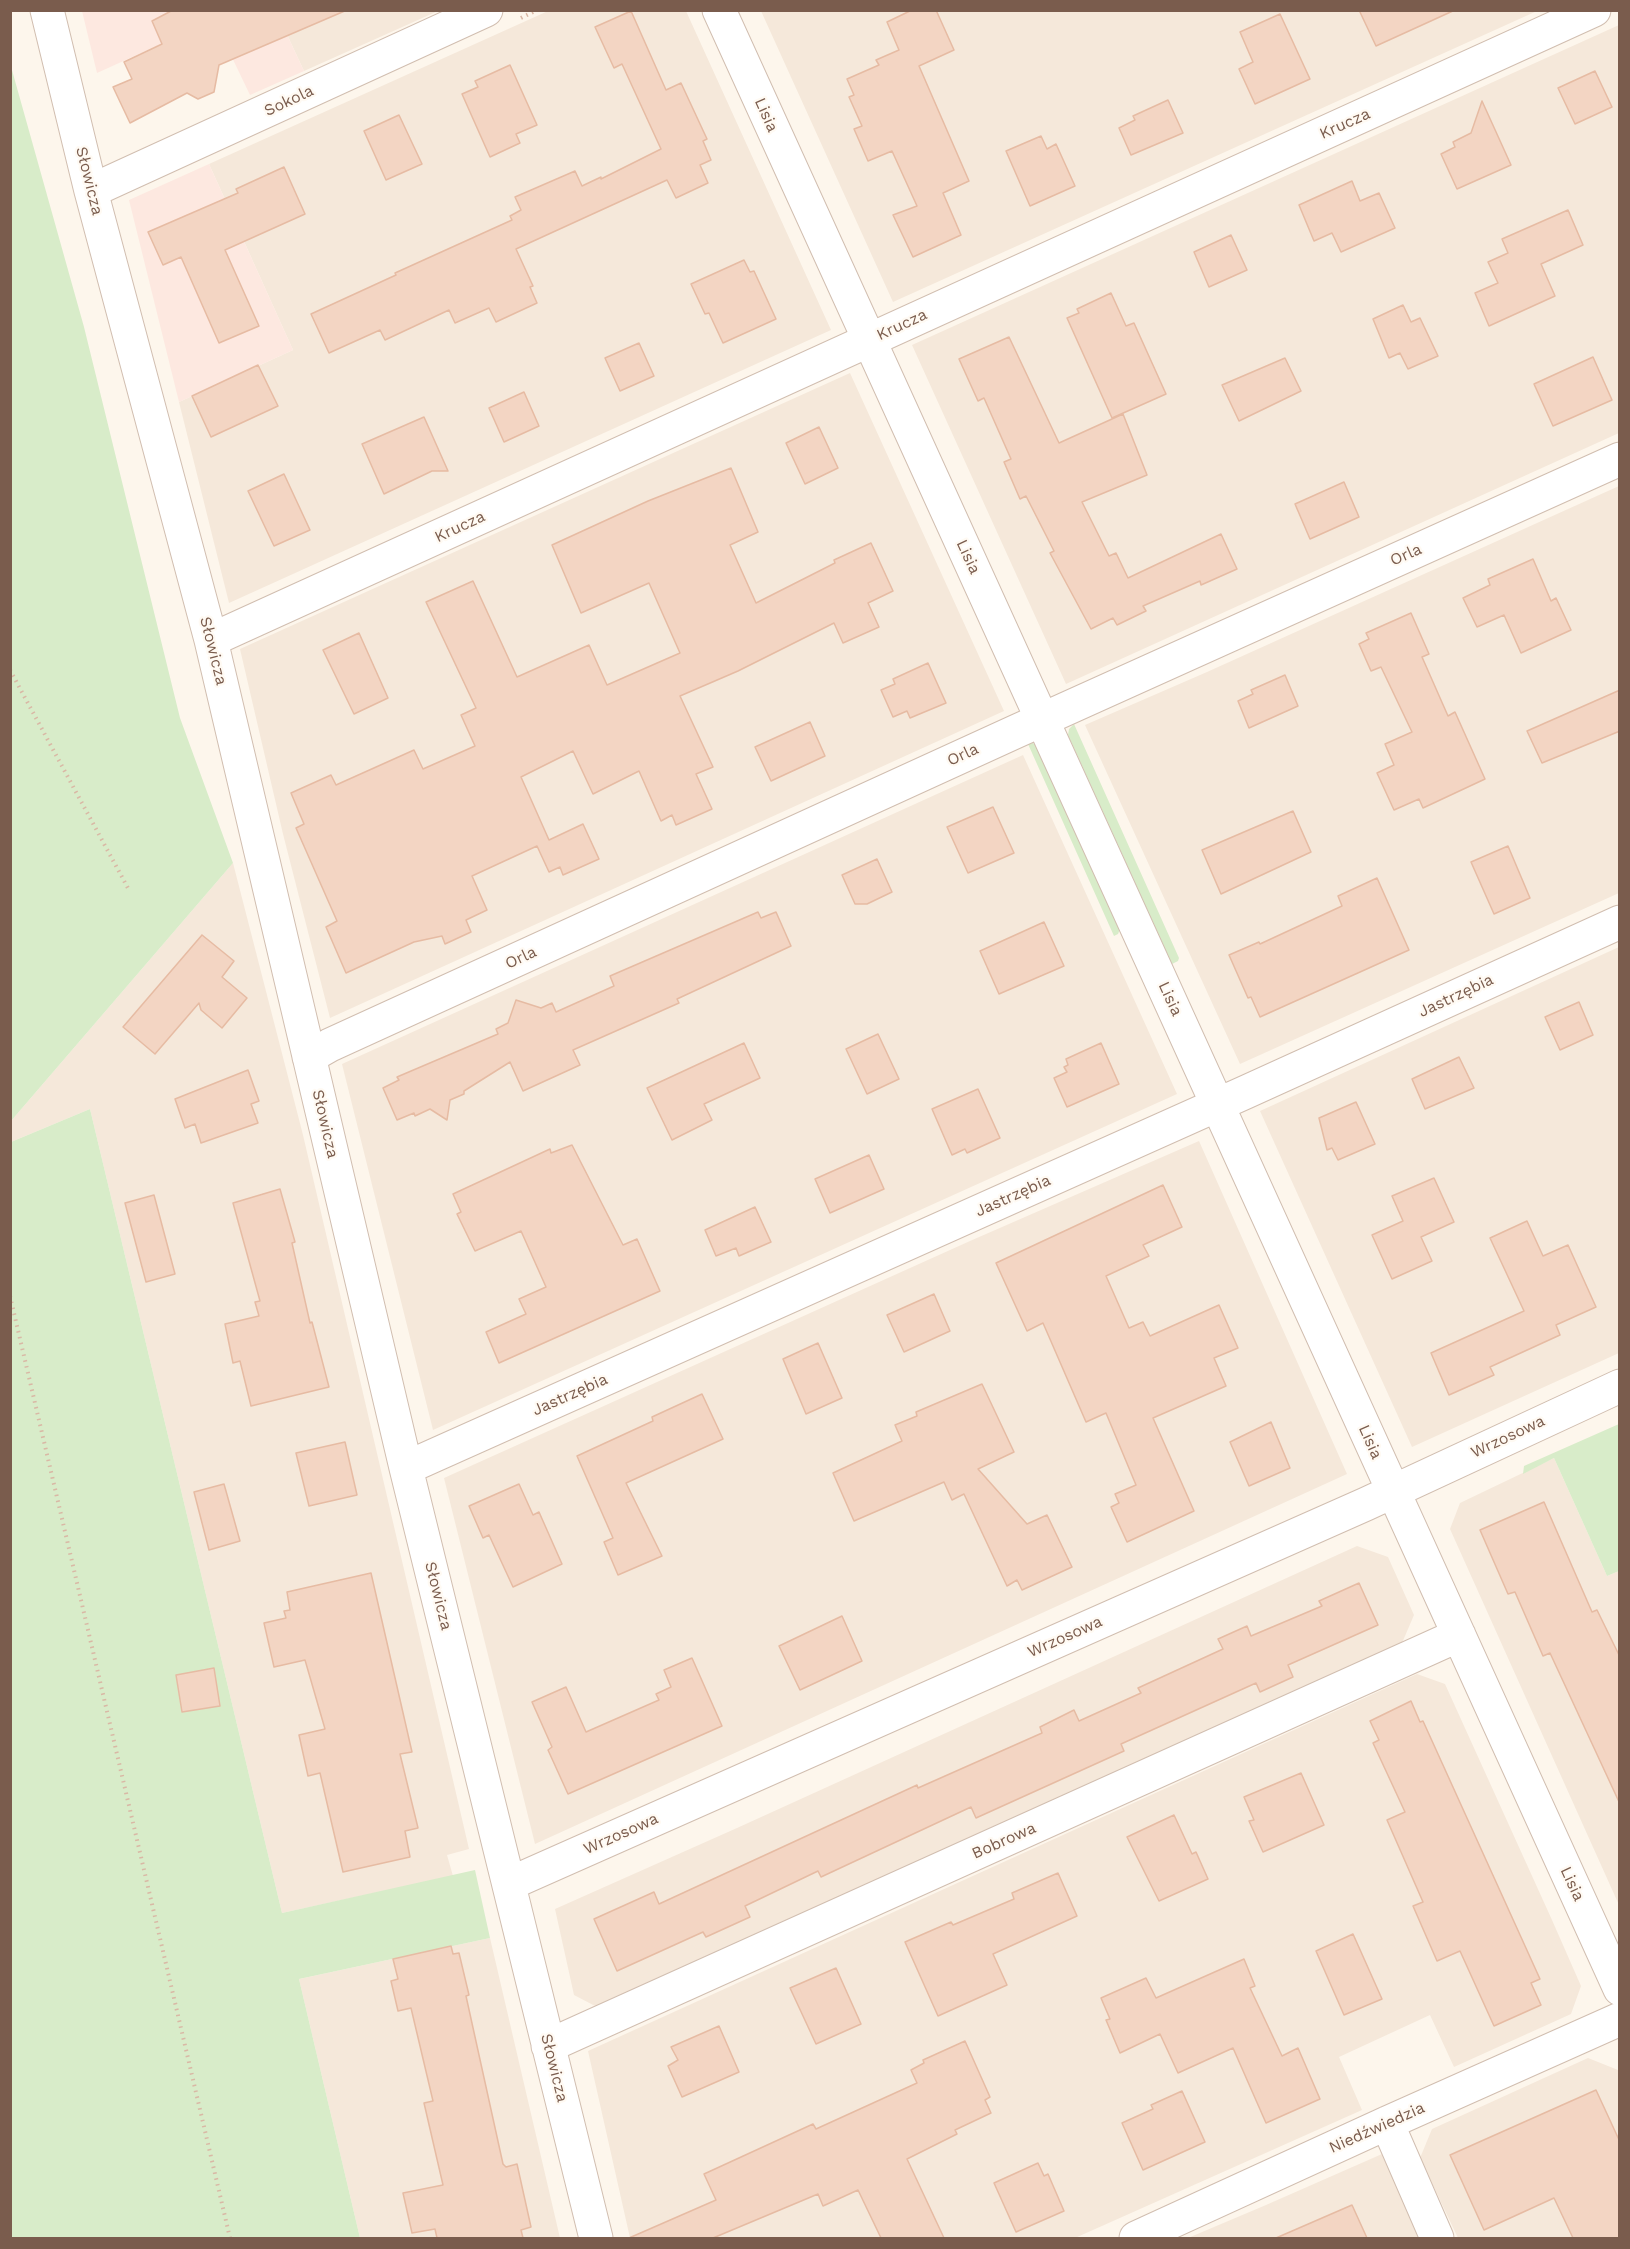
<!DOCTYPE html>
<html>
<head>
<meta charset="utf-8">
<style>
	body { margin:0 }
	#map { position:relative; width:1630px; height:2249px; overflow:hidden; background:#fdf6ec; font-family:"Work Sans",sans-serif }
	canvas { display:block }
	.frame { position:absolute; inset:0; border:12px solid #7a5c4d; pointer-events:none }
</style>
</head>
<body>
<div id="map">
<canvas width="1630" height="2249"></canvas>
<div class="frame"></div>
</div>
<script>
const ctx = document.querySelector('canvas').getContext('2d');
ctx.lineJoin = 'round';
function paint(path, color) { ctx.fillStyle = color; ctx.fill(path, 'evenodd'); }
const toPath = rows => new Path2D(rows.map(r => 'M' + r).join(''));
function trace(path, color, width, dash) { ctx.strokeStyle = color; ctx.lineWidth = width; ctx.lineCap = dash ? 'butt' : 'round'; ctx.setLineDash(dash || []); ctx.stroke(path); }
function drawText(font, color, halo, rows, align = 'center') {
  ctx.font = font + ' "Work Sans",sans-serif'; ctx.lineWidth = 4.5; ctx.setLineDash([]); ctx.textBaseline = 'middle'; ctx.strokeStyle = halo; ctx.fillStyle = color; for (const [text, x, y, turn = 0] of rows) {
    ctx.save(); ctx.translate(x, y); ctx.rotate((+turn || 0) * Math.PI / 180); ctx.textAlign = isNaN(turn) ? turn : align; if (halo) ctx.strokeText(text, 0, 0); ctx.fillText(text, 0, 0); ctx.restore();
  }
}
paint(toPath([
	[276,11,438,11,304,71],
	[548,11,686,11,831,330,229,603,179,402,293,350,209,164],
	[761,11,1537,11,893,302],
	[1619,25,1619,433,1066,684,912,345],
	[850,373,1004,711,330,1018,283,834,240,649],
	[1619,486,1619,893,1240,1064,1085,725,1207,672],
	[1023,755,1177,1094,433,1430,342,1064],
	[233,863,303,1135,469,1849,447,1855,453,1876,282,1913,90,1109,11,1142,11,1121],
	[1619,947,1619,1353,1412,1447,1260,1111],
	[1199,1141,1347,1474,535,1844,444,1478,970,1241],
	[1554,1458,1607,1576,1619,1571,1619,1905,1450,1529,1460,1503],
	[1357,1546,1388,1557,1414,1615,1402,1643,597,2007,574,1995,555,1909,737,1828],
	[1417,1674,1445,1684,1552,1920,1581,1986,1571,2014,1454,2067,1430,2015,1339,2057,1362,2110,1075,2238,630,2238,588,2051],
	[490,1938,560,2238,360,2238,299,1979],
	[1588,2058,1618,2070,1619,2073,1619,2238,1458,2238,1420,2158,1432,2129],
	[1382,2154,1419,2238,1188,2238,1266,2205]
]), '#f5e8da');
paint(toPath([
	[82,11,276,11,304,71,250,95,214,20,97,73],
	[209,164,293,350,179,402,129,200]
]), '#fde8e0');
paint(toPath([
	[10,63,84,327,180,718,233,863,11,1121],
	[1074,724,1179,958,1178,961,1172,964,1068,735,1069,729],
	[1033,743,1036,745,1120,929,1118,934,1114,936,1028,744],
	[90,1109,282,1913,475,1870,490,1938,299,1979,360,2238,11,2238,11,1142],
	[1619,1424,1619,1571,1607,1576,1554,1458,1523,1474,1524,1466]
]), '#d8ecc9');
const building = toPath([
	[173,10,347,10,219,65,214,92,198,99,187,93,130,123,113,87,132,79,124,62,162,44,152,21,173,10],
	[912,10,936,10,954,50,919,66,969,181,943,193,961,235,913,257,893,215,917,206,892,151,868,161,854,129,862,126,849,97,854,95,847,79,879,65,876,60,899,50,887,22,912,10],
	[1359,10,1455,10,1376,46,1359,10],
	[631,11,666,90,681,83,707,139,703,141,711,160,700,165,708,183,676,198,667,180,516,249,533,286,530,287,537,303,496,322,489,308,455,323,449,310,385,340,380,330,329,353,311,314,396,275,395,273,512,220,510,216,521,210,515,197,575,171,582,186,601,177,601,179,661,149,622,64,614,68,595,27,631,11],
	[1280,14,1310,79,1255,104,1239,69,1253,62,1240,32,1280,14],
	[510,65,537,125,516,134,520,143,490,157,462,94,478,87,475,81,510,65],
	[1595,71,1612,107,1575,124,1558,88,1595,71],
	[1168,100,1183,133,1131,155,1119,128,1135,120,1133,116,1168,100],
	[1482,101,1511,165,1457,189,1441,154,1455,147,1453,142,1471,133,1482,101],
	[399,115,422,164,386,180,364,131,399,115],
	[1041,136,1047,149,1056,144,1075,186,1030,206,1006,151,1041,136],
	[284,167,305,214,225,250,259,326,219,343,181,257,163,265,148,232,238,193,236,189,284,167],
	[1352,181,1360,201,1379,193,1395,228,1341,252,1332,233,1314,241,1299,205,1352,181],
	[1568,210,1583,245,1541,264,1555,296,1489,326,1475,293,1498,283,1488,262,1508,253,1502,239,1568,210],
	[1231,235,1247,270,1209,287,1194,252,1231,235],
	[744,260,750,272,754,271,776,319,723,343,709,313,705,314,691,284,744,260],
	[1111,293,1126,326,1134,323,1166,394,1112,418,1067,318,1079,313,1077,309,1111,293],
	[1403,305,1411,322,1420,318,1438,356,1408,369,1400,353,1389,358,1373,319,1403,305],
	[1009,337,1059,443,1123,414,1147,475,1082,502,1109,556,1116,553,1128,578,1221,534,1237,569,1201,585,1200,581,1143,606,1146,611,1117,625,1113,618,1091,629,1050,553,1054,551,1026,496,1020,499,1004,462,1011,459,984,398,978,401,959,359,1009,337],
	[639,343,654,376,620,391,605,358,639,343],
	[1593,357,1612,400,1553,426,1534,384,1593,357],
	[1285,358,1301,391,1239,421,1222,385,1285,358],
	[258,365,278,406,211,437,192,396,258,365],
	[524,392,539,426,504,442,489,408,524,392],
	[424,417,448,471,432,471,384,494,362,444,424,417],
	[819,427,838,468,805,484,786,443,819,427],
	[731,468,758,532,730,545,756,603,835,563,834,560,871,543,893,591,868,603,879,627,843,643,834,623,738,671,680,696,713,767,696,774,712,809,676,825,672,815,661,821,639,771,593,794,573,751,521,777,549,840,583,824,599,859,563,875,560,867,549,872,537,846,472,876,487,910,466,920,471,932,445,944,442,936,414,942,346,973,326,927,337,921,296,828,304,824,291,793,331,775,336,785,414,750,423,769,475,746,461,715,476,708,426,602,473,581,517,677,589,645,607,685,648,667,680,653,649,583,581,613,552,545,648,501,731,468],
	[284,474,310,530,274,546,248,491,284,474],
	[1344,482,1359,517,1310,539,1295,504,1344,482],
	[1533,559,1551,601,1556,598,1571,630,1521,653,1504,615,1477,627,1463,598,1490,585,1488,579,1533,559],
	[1411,613,1429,654,1422,657,1448,716,1455,712,1485,779,1423,808,1419,799,1394,810,1377,773,1394,765,1385,744,1412,732,1381,667,1371,671,1359,644,1369,639,1366,633,1411,613],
	[359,633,388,698,354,714,323,650,359,633],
	[928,663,946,703,910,718,907,711,893,717,881,690,895,684,893,679,928,663],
	[1285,675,1298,706,1249,728,1238,701,1253,694,1251,690,1285,675],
	[1620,690,1620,731,1542,763,1527,731,1620,690],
	[810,722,825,756,771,781,755,747,810,722],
	[993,807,1014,853,968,873,947,827,993,807],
	[1293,811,1311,852,1221,894,1202,850,1293,811],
	[1508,846,1530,898,1494,914,1471,862,1508,846],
	[877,859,892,892,867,904,855,904,842,875,877,859],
	[1377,878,1409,950,1260,1017,1251,997,1248,998,1229,955,1259,942,1260,944,1342,906,1338,896,1377,878],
	[758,912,761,918,776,912,791,946,677,999,679,1003,573,1050,580,1065,523,1091,510,1062,464,1091,464,1094,450,1100,447,1120,430,1109,415,1116,414,1113,397,1120,383,1088,399,1080,397,1077,498,1034,496,1029,508,1023,516,1000,541,1008,552,1003,556,1012,614,986,610,976,758,912],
	[1044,922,1064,966,999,994,980,951,1044,922],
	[202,935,234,961,222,977,247,998,222,1028,201,1010,199,1003,155,1054,123,1027,202,935],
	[1579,1002,1593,1035,1560,1050,1545,1017,1579,1002],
	[878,1034,899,1079,867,1094,846,1049,878,1034],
	[744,1043,760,1078,704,1104,712,1120,672,1140,647,1088,744,1043],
	[1101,1043,1119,1084,1067,1107,1054,1078,1067,1072,1064,1067,1068,1065,1066,1059,1101,1043],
	[1459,1057,1474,1088,1425,1109,1412,1079,1459,1057],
	[248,1070,259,1101,251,1104,258,1123,201,1143,195,1124,185,1128,175,1099,248,1070],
	[978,1089,1000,1138,967,1153,965,1149,952,1155,932,1109,978,1089],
	[1356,1102,1375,1144,1338,1160,1332,1148,1327,1150,1319,1118,1356,1102],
	[572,1145,623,1245,637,1239,660,1291,499,1363,486,1332,526,1314,519,1299,546,1287,521,1231,475,1251,457,1214,461,1212,453,1194,550,1149,551,1153,572,1145],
	[869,1155,884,1189,830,1213,815,1179,869,1155],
	[1434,1178,1454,1222,1421,1237,1432,1261,1392,1279,1372,1235,1403,1221,1392,1196,1434,1178],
	[1163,1185,1182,1227,1143,1245,1149,1256,1106,1276,1129,1328,1143,1322,1150,1336,1219,1305,1238,1348,1214,1358,1226,1386,1153,1418,1194,1511,1127,1542,1111,1507,1119,1503,1115,1494,1136,1485,1106,1413,1086,1422,1043,1323,1027,1331,996,1263,1163,1185],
	[280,1189,295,1242,292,1243,310,1323,312,1322,329,1387,251,1406,240,1361,233,1363,225,1324,259,1316,255,1302,260,1301,233,1203,280,1189],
	[154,1195,175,1274,146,1282,125,1203,154,1195],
	[755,1207,771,1242,739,1256,736,1248,716,1256,705,1230,755,1207],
	[1527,1221,1543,1256,1568,1245,1596,1307,1556,1325,1560,1335,1490,1367,1494,1375,1449,1395,1431,1353,1524,1311,1490,1238,1527,1221],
	[934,1294,950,1331,904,1352,887,1315,934,1294],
	[818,1343,842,1398,806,1414,783,1359,818,1343],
	[982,1384,1014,1452,978,1469,1027,1524,1047,1515,1072,1567,1022,1590,1017,1580,1007,1586,964,1494,952,1500,944,1482,854,1521,833,1473,902,1441,895,1425,917,1416,916,1412,982,1384],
	[702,1394,723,1439,626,1483,662,1556,618,1575,604,1542,613,1538,577,1456,653,1421,652,1417,702,1394],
	[1271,1422,1290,1468,1249,1486,1230,1442,1271,1422],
	[345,1442,357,1495,309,1506,296,1453,345,1442],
	[224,1484,240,1541,209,1550,194,1492,224,1484],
	[519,1484,533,1515,539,1512,562,1564,513,1587,489,1535,483,1538,469,1506,519,1484],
	[1544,1502,1592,1612,1597,1610,1620,1657,1620,1804,1550,1653,1543,1656,1515,1592,1508,1594,1480,1530,1544,1502],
	[371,1573,412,1752,400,1754,418,1828,405,1831,410,1857,343,1872,320,1773,308,1776,299,1735,325,1729,305,1660,274,1667,264,1623,286,1618,284,1611,290,1610,287,1592,371,1573],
	[1359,1583,1378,1625,1288,1665,1293,1677,1260,1692,1256,1683,1121,1744,1124,1751,976,1818,971,1807,821,1877,818,1871,745,1906,750,1917,706,1937,703,1932,617,1971,594,1919,654,1892,659,1904,917,1785,918,1788,1042,1733,1040,1727,1074,1710,1079,1721,1141,1693,1138,1688,1223,1649,1218,1639,1247,1626,1251,1636,1322,1606,1319,1601,1359,1583],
	[842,1616,862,1661,800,1690,779,1646,842,1616],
	[692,1658,722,1726,568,1794,548,1750,552,1747,532,1702,566,1687,586,1732,659,1700,656,1694,671,1687,664,1670,692,1658],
	[214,1668,220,1706,182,1712,176,1675,214,1668],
	[1411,1701,1420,1722,1423,1721,1540,1979,1531,1983,1541,2005,1494,2026,1460,1951,1437,1961,1413,1906,1423,1902,1387,1820,1405,1812,1373,1743,1379,1740,1370,1721,1411,1701],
	[1301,1773,1324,1825,1263,1852,1249,1821,1254,1820,1244,1797,1301,1773],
	[1174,1815,1192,1854,1196,1852,1208,1879,1159,1901,1127,1837,1174,1815],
	[1058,1873,1077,1916,993,1954,1007,1985,938,2016,905,1942,951,1922,953,1925,1014,1899,1012,1893,1058,1873],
	[1353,1934,1382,1999,1344,2015,1316,1951,1353,1934],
	[451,1946,453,1954,459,1953,469,1995,466,1996,503,2164,506,2167,517,2164,531,2227,521,2230,523,2238,437,2238,435,2229,412,2233,403,2193,443,2185,424,2103,433,2101,411,2008,398,2011,391,1981,398,1979,393,1959,451,1946],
	[1244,1959,1255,1986,1250,1988,1282,2056,1298,2048,1320,2099,1266,2123,1233,2048,1178,2073,1160,2034,1120,2053,1106,2020,1110,2019,1101,1998,1146,1978,1156,1998,1244,1959],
	[836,1968,861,2024,816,2044,790,1988,836,1968],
	[719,2026,739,2072,682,2097,668,2066,678,2060,671,2047,719,2026],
	[965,2041,990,2097,985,2100,991,2113,955,2130,957,2134,907,2159,944,2238,881,2238,858,2190,823,2206,818,2194,713,2238,629,2238,716,2200,704,2174,813,2124,816,2129,917,2083,911,2070,924,2063,923,2060,965,2041],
	[1596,2090,1620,2142,1620,2238,1573,2238,1554,2198,1484,2230,1450,2155,1596,2090],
	[1182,2091,1205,2142,1143,2170,1122,2123,1153,2109,1151,2105,1182,2091],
	[1038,2163,1044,2176,1048,2174,1064,2211,1016,2232,994,2183,1038,2163],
	[1352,2205,1367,2238,1276,2238,1352,2205]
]);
paint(building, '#f3d5c3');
trace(building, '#e6bba3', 1.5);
const street = toPath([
	[47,10,91,191,211,640,406,1468,596,2238],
	[719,10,1620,1989],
	[91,191,486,10],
	[211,640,1594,10],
	[309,1057,330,1045,1017,731,1620,459],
	[406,1468,1246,1092,1620,922],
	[509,1884,1366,1504,1620,1386],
	[548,2046,1459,1635],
	[1387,2123,1437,2238],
	[1136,2238,1387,2123,1620,2019]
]);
trace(street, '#d1beb0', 35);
trace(toPath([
	[521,18,537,10],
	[10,670,129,890],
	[10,1296,230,2238]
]), '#d9b8a5', 4, [1.5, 4.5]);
trace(street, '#fff', 33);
drawText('16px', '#7a5c4d', '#fffaf3', [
	["Sokola",289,101,-25],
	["Lisia",766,115,66],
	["Krucza",1345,124,-24],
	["Słowicza",89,181,76],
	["Krucza",902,325,-25],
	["Krucza",460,527,-25],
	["Orla",1406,555,-24],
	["Lisia",968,557,65],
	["Słowicza",213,651,76],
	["Orla",963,755,-25],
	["Orla",521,958,-25],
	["Jastrzębia",1456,996,-25],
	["Lisia",1170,999,65],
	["Słowicza",325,1124,77],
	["Jastrzębia",1013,1196,-24],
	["Jastrzębia",570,1395,-24],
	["Wrzosowa",1508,1437,-25],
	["Lisia",1370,1442,66],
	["Słowicza",438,1596,76],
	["Wrzosowa",1065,1637,-24],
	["Wrzosowa",621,1834,-24],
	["Bobrowa",1004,1841,-24],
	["Lisia",1572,1884,65],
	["Słowicza",554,2068,76],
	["Niedźwiedzia",1377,2128,-24]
]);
</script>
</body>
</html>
